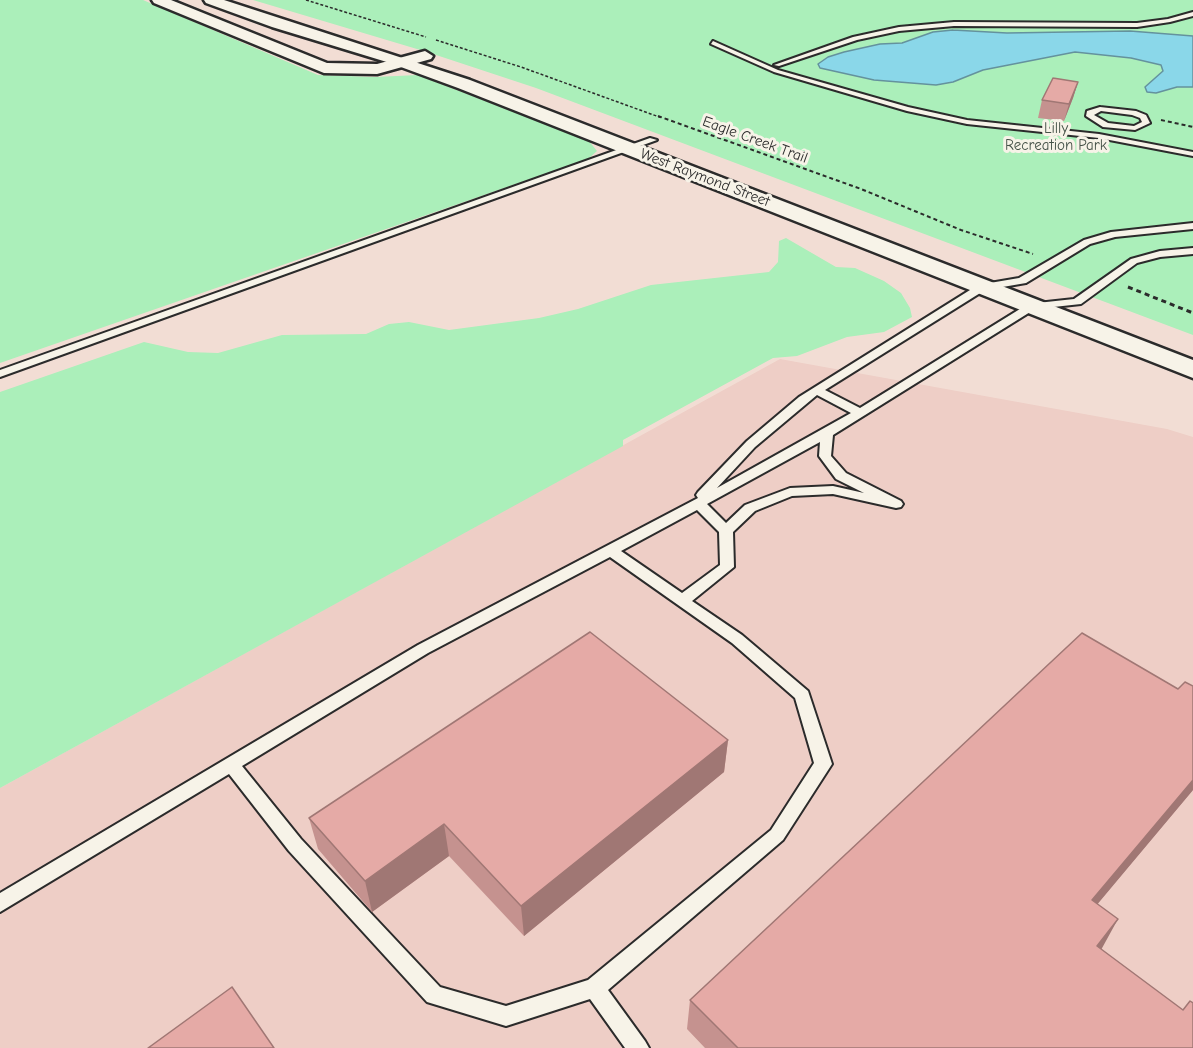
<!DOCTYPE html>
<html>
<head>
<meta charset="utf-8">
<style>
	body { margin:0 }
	canvas { display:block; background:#f2ddd4 }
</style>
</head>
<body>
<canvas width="1193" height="1048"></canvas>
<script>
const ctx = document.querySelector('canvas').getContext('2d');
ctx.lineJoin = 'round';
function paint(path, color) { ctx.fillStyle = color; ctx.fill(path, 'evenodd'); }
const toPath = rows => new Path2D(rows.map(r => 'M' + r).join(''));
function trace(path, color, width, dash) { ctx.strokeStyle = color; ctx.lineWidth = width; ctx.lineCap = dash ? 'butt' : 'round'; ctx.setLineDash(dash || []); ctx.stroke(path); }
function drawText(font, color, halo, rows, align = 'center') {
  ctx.font = font + ' "Comic Neue",sans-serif'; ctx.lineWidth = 6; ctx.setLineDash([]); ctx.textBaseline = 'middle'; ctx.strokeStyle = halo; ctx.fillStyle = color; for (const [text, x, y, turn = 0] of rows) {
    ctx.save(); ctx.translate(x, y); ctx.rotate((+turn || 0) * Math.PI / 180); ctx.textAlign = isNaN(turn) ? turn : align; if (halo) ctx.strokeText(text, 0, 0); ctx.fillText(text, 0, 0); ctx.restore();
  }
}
paint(toPath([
	[780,359,1167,429,1193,437,1193,1048,0,1048,0,788]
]), '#eecec6');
paint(toPath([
	[0,0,143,0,318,75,375,77,418,75,589,141,597,151,588,159,0,363],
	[253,0,1193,0,1193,335,536,88,427,52],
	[786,238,836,267,855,268,884,281,901,293,910,308,912,317,884,332,847,337,797,356,773,358,623,440,623,446,0,788,0,392,144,342,188,352,218,353,282,335,366,334,389,324,409,322,449,330,539,318,578,309,651,285,769,272,778,262,779,241]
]), '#abefba');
const water = toPath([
	[953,30,1007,33,1130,31,1193,36,1193,87,1177,87,1156,93,1147,92,1145,87,1163,71,1161,65,1131,58,1075,52,983,70,953,82,936,85,874,80,820,68,818,64,828,57,844,52,880,44,902,43,933,32,953,30]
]);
paint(water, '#8ad7e9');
trace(water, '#64929d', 1.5);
const service = toPath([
	[1193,12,1193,16,1170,22,1137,27,954,26,899,31,857,40,779,66,774,65,853,37,899,27,954,22,1137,23,1168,19,1193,12],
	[713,41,778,70,908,107,967,120,1099,134,1193,152,1193,156,1099,138,967,124,907,111,774,72,711,44,713,41],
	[1100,107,1136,111,1146,115,1150,123,1135,130,1103,127,1086,116,1087,111,1100,107],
	[1101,111,1132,115,1140,118,1142,122,1134,126,1108,123,1094,115,1101,111],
	[650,138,657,140,0,377,0,370,650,138],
	[1193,223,1193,229,1115,237,1090,244,1026,283,985,290,825,390,860,408,1028,304,1074,299,1131,259,1160,251,1193,248,1193,254,1160,257,1137,263,1081,304,1035,309,833,435,831,456,846,473,901,501,903,504,901,507,896,508,833,494,792,496,755,511,733,532,734,567,692,601,742,635,808,691,832,764,783,840,608,990,645,1041,649,1048,625,1048,590,999,506,1026,427,1002,289,851,229,774,0,912,0,893,418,645,698,498,696,495,698,492,747,441,799,397,978,285,1019,278,1084,240,1111,232,1193,223],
	[817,395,851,413,717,488,755,447,817,395],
	[820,442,819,456,836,479,864,493,833,486,790,488,745,505,726,523,707,504,820,442],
	[697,510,719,532,720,565,682,593,621,551,697,510],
	[610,557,732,643,795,698,814,763,771,830,588,980,506,1006,440,987,301,839,242,766,428,653,610,557]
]);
const tertiary = toPath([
	[152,0,171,0,327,63,377,64,425,51,433,56,431,59,377,74,324,73,154,3,152,0]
]);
const primary = toPath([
	[204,0,224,0,470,80,1193,360,1193,378,458,88,390,63,272,27,206,3,204,0]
]);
trace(service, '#2b2b2b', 4);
trace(tertiary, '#2b2b2b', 5);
trace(primary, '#2b2b2b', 5);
trace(toPath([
	[306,0,426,37],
	[436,40,521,67,662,118]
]), '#2b2b2b', 1.5, [3, 2]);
trace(toPath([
	[658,116,861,189,961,230,1033,254],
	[1161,120,1193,127]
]), '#2b2b2b', 2, [4, 3]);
trace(toPath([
	[1128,287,1193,313]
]), '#2b2b2b', 3, [5, 4]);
paint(service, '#f7f3e8');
paint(tertiary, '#f7f3e8');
paint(primary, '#f7f3e8');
paint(toPath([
	[1078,82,1073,98,1064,121,1038,118,1042,100],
	[728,740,724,772,524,936,449,856,372,912,318,849,309,818],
	[1193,790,1097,904,1101,949,1193,1048,705,1048,687,1029,690,1000]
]), '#c5928f');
paint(toPath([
	[1078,82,1073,98,1064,121,1069,104],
	[728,740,724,772,524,936,521,906],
	[1193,780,1193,790,1075,931,1092,900],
	[444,824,449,856,372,912,365,881],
	[1118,919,1101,950,1097,946]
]), '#a07774');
const building = toPath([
	[1053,78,1078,82,1069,104,1042,100,1053,78],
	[590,632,728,740,521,906,444,824,365,881,309,818,590,632],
	[1082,633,1178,689,1185,682,1193,686,1193,780,1092,900,1118,919,1097,946,1183,1010,1190,1001,1193,1003,1193,1048,738,1048,690,1000,1082,633],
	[232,987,274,1048,148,1048,232,987]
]);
paint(building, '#e5aaa6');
trace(building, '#a07774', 1.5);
drawText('15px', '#455248', '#f7f3e8', [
	["Lilly",1056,129],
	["Recreation Park",1056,146]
]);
drawText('15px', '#2b2b2b', '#f7f3e8', [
	["Eagle Creek Trail",755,140,20],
	["West Raymond Street",705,178,21]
]);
</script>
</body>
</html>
